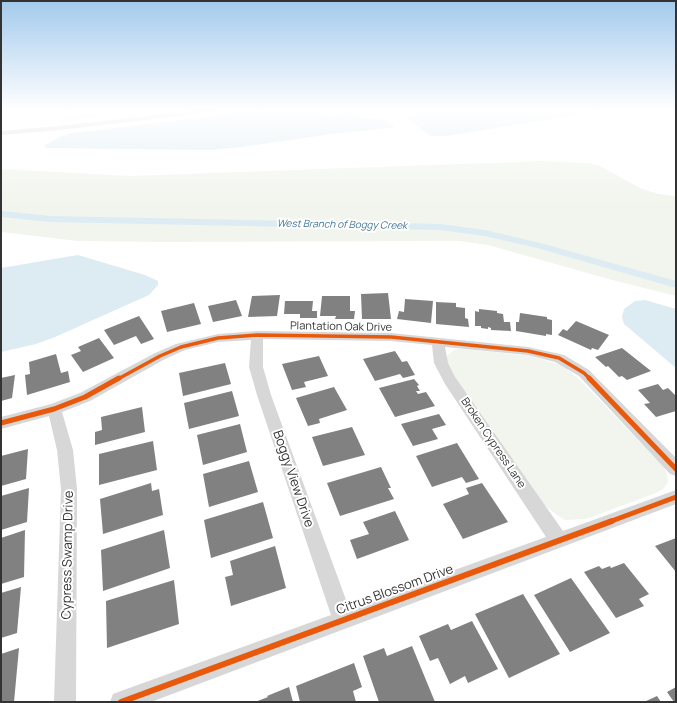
<!DOCTYPE html>
<html>
<head>
<meta charset="utf-8">
<style>
	body { margin:0 }
	#map { position:relative; width:677px; height:703px; overflow:hidden; background:#fff; font-family:Manrope,sans-serif }
	canvas { display:block }
	.frame { position:absolute; inset:0; border:2px solid #333; pointer-events:none }
</style>
</head>
<body>
<div id="map">
<canvas width="677" height="703"></canvas>
<div class="frame"></div>
</div>
<script>
const ctx = document.querySelector('canvas').getContext('2d');
ctx.lineJoin = 'round';
function paint(path, color) { ctx.fillStyle = color; ctx.fill(path, 'evenodd'); }
const toPath = rows => new Path2D(rows.map(r => 'M' + r).join(''));
function trace(path, color, width, dash) { ctx.strokeStyle = color; ctx.lineWidth = width; ctx.lineCap = dash ? 'butt' : 'round'; ctx.setLineDash(dash || []); ctx.stroke(path); }
function drawText(font, color, halo, rows, align = 'center') {
  ctx.font = font + ' Manrope,sans-serif'; ctx.lineWidth = 4; ctx.setLineDash([]); ctx.textBaseline = 'middle'; ctx.strokeStyle = halo; ctx.fillStyle = color; for (const [text, x, y, turn = 0] of rows) {
    ctx.save(); ctx.translate(x, y); ctx.rotate((+turn || 0) * Math.PI / 180); ctx.textAlign = isNaN(turn) ? turn : align; if (halo) ctx.strokeText(text, 0, 0); ctx.fillText(text, 0, 0); ctx.restore();
  }
}
paint(toPath([
	[74,110,101,110,102,117,62,122,63,111],
	[542,161,589,163,600,166,640,188,658,194,676,196,676,296,616,281,488,245,459,241,163,242,78,241,1,232,1,169,130,176],
	[455,349,464,349,532,356,563,366,582,382,663,466,667,474,668,482,663,489,656,493,586,519,565,520,557,515,544,505,448,370,446,357]
]), '#f1f5ed');
paint(toPath([
	[265,110,311,110,321,114,331,116,352,113,369,119,384,119,395,126,390,128,332,134,242,147,211,150,45,148,45,145,62,136,71,133],
	[451,110,606,110,447,136,430,136,407,118,410,115],
	[78,255,145,275,158,281,158,285,149,295,55,337,36,344,1,352,1,268],
	[645,300,676,309,676,368,624,324,622,317,624,309,635,301]
]), '#ddebf3');
paint(toPath([
	[1,211,51,216,440,224,485,230,544,244,676,281,676,288,537,248,485,236,440,230,51,222,1,217,1,211]
]), '#ddebf3');
paint(toPath([
	[388,293,391,319,362,319,361,294],
	[280,295,277,316,248,317,252,296],
	[322,296,350,296,350,311,355,311,354,319,335,319,336,316,320,316],
	[405,299,433,301,431,323,397,319,399,311,404,312],
	[236,300,242,316,213,322,208,306],
	[285,301,313,301,312,311,317,311,317,318,300,318,300,314,284,314],
	[436,302,456,303,456,307,465,308,465,318,468,319,469,327,436,324],
	[194,303,201,324,167,332,161,311],
	[479,309,497,311,497,313,503,314,504,322,510,322,511,331,491,330,491,328,488,327,488,329,481,328,481,326,475,326,475,311,479,312],
	[520,313,547,317,547,319,552,320,552,335,546,334,546,336,516,331,516,322,519,322],
	[139,316,154,339,141,344,136,336,114,345,104,330],
	[576,321,609,335,598,350,592,348,591,350,558,335,563,329,567,331],
	[99,338,114,358,83,372,71,355,81,351,78,347],
	[622,348,651,371,627,380,622,376,619,377,608,366,606,367,595,357],
	[395,351,402,362,407,361,415,375,403,378,400,374,375,381,363,359],
	[56,354,61,373,68,371,70,382,27,395,25,375,30,374,29,362],
	[319,356,328,376,304,382,306,387,292,390,282,364],
	[225,363,231,384,183,396,179,373],
	[15,375,12,398,1,401,1,378],
	[414,379,419,385,417,386,420,391,416,391,418,394,426,392,435,406,395,417,379,388],
	[658,384,663,390,668,388,676,396,676,411,656,417,644,404,650,403,638,390],
	[334,387,347,410,319,419,320,423,308,426,296,398],
	[232,391,239,416,189,429,184,403],
	[142,407,145,432,95,445,95,432,102,430,101,417],
	[439,414,446,425,432,429,438,439,413,446,401,424],
	[240,424,247,452,203,465,197,435],
	[352,427,365,455,323,466,312,437],
	[153,441,157,470,99,485,99,454],
	[457,443,479,479,466,483,462,477,432,487,416,456],
	[28,449,26,479,1,486,1,456],
	[249,461,258,492,209,507,203,474],
	[381,467,391,488,388,488,394,499,340,516,327,483],
	[151,483,152,491,159,489,163,515,103,534,100,499],
	[482,483,508,522,463,539,443,504,469,494,466,488],
	[29,488,27,522,1,530,1,496],
	[263,502,273,538,211,558,204,520],
	[395,511,409,540,357,559,350,540,369,534,363,522],
	[25,530,24,577,1,584,1,538],
	[164,530,170,568,103,591,101,550],
	[676,538,676,572,655,546],
	[275,546,286,588,231,606,225,577,233,575,230,561],
	[624,563,649,594,639,599,644,606,616,618,584,572,599,566,602,569,610,566,611,568],
	[571,578,610,633,570,652,534,595],
	[174,580,179,624,107,648,106,601],
	[21,587,17,633,1,638,1,593],
	[523,594,560,654,509,678,475,614],
	[472,621,498,669,468,683,465,676,450,684,438,658,430,661,419,636,448,624,451,630],
	[412,646,435,702,379,702,363,656,384,648,387,656],
	[19,648,14,702,1,702,1,654],
	[354,663,362,687,353,691,356,702,300,702,296,686],
	[289,687,293,702,255,702,268,697,267,696],
	[676,687,676,702,674,702,667,692],
	[657,696,661,702,644,702]
]), '#818181');
paint(toPath([
	[200,110,217,110,214,112,59,130,1,135,1,131,59,126,200,110],
	[257,331,391,333,528,347,564,355,589,370,676,458,676,476,670,474,579,376,555,362,528,355,445,347,448,363,455,377,563,531,676,490,676,504,151,702,110,702,113,694,121,691,331,615,257,395,249,367,251,340,218,342,185,350,165,359,90,401,62,412,73,450,77,489,76,702,54,702,61,489,57,450,49,416,1,429,1,417,51,404,80,393,155,353,176,344,218,334,257,331],
	[263,339,391,341,432,345,434,363,445,384,546,537,349,608,271,395,263,367,263,339]
]), '#d7d7d7');
trace(toPath([
	[118,379,160,356,181,347,218,338,257,335,391,337,528,351,559,358,584,373,590,379]
]), '#e8590c', 3.5);
trace(toPath([
	[589,378,676,469],
	[1,423,54,409,85,397,119,378],
	[609,522,676,497]
]), '#e8590c', 5);
trace(toPath([
	[121,702,612,521]
]), '#e8590c', 6);
const sky = ctx.createLinearGradient(0, 0, 0, 208);
sky.addColorStop(0, '#a3caec');
sky.addColorStop(0.53, '#fff');
sky.addColorStop(1, '#ffffff00');
ctx.fillStyle = sky;
ctx.fillRect(0, 0, 677, 208);
drawText('italic 10px', '#3f7597', '#fff', [
	["West Branch of Boggy Creek",342,225,1]
]);
drawText('11px', '#333', '#fff', [
	["Plantation Oak Drive",341,327,1],
	["Broken Cypress Lane",493,443,56]
]);
drawText('13px', '#333', '#fff', [
	["Boggy View Drive",293,479,71],
	["Cypress Swamp Drive",68,555,-89],
	["Citrus Blossom Drive",395,590,-20]
]);
</script>
</body>
</html>
